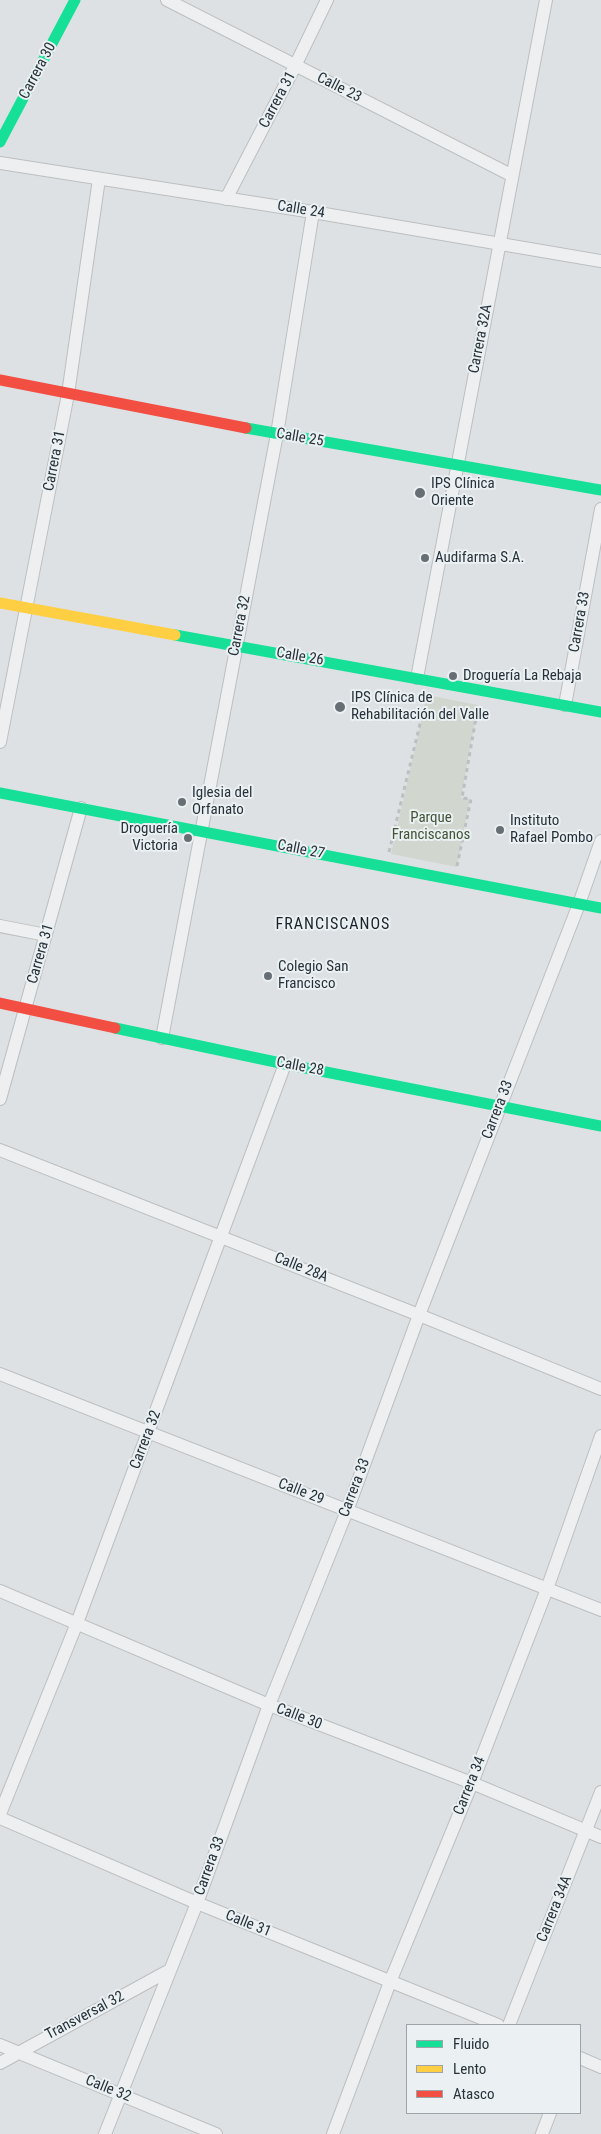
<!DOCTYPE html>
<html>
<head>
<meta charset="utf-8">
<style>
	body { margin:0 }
	#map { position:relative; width:601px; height:2134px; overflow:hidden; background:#dee1e3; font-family:"Roboto Condensed",sans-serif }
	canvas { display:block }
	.legend { position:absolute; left:406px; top:2024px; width:175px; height:90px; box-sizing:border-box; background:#ebf0f3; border:1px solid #9da4a9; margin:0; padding:6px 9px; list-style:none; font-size:15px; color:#27323a }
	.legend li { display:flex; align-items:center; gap:10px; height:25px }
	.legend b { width:25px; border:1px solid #9da4a9 }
</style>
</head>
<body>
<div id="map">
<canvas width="601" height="2134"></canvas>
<ul class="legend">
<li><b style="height:6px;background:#16e098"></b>Fluido</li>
<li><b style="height:6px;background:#ffcf43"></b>Lento</li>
<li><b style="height:6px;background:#f24e42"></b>Atasco</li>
</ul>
</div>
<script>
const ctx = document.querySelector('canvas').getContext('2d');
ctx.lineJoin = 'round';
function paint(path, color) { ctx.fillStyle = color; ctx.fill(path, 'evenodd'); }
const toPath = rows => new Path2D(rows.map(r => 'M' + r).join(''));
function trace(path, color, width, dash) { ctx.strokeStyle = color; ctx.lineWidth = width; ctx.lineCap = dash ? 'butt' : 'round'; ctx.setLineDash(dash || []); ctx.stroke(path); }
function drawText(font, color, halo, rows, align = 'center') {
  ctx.font = font + ' "Roboto Condensed",sans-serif'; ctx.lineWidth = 4; ctx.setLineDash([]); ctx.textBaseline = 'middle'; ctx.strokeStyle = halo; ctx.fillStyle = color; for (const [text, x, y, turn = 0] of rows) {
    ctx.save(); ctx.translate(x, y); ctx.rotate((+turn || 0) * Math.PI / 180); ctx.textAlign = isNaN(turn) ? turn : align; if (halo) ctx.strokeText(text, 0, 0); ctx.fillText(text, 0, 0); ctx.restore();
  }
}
paint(toPath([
	[427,695,478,705,461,798,470,799,457,867,391,854]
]), '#d1d7cf');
const street = toPath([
	[167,0,511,175],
	[0,163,313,212,601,261],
	[226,199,295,66,327,0],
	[417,678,546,0],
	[565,705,601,509],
	[0,742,68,394,99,179],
	[0,926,46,935],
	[162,1038,277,434,313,212],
	[0,1099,81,808],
	[0,1150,419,1315,601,1389],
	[0,1374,601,1610],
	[0,1591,269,1705,472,1783,601,1837],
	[0,1814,77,1623,285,1064],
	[0,1818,197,1903,498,2025],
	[509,2025,601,1792],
	[0,2045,216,2134],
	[580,2058,601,2067],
	[0,2063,170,1970],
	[105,2134,197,1903,269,1705,347,1511,419,1315,579,904,601,841],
	[333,2134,390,1982,472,1783,547,1589,601,1436],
	[542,2134,550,2113]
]);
trace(street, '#bcbfc1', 14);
trace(toPath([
	[389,852,427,695],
	[457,866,471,799,462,798,478,706]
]), '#bcc0c2', 3, [4, 4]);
trace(street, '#eeeff0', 12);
trace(toPath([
	[0,142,75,0],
	[246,428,601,490],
	[175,635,601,712],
	[0,793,601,908],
	[115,1028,285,1064,601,1126]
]), '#16e098', 11);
trace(toPath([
	[0,603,175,635]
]), '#ffcf43', 11);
trace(toPath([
	[0,380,246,428],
	[0,1003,115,1028]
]), '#f24e42', 11);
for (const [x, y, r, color] of [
	[420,493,6,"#676f75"],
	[425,558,5,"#676f75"],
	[453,676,5,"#676f75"],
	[340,707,6,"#676f75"],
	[182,802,5,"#676f75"],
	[500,830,5,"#676f75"],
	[188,838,5,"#676f75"],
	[268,976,5,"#676f75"]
]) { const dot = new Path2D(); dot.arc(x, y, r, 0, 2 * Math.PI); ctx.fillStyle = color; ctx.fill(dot); trace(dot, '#ebf0f3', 2); }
drawText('15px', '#27323a', '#ebf0f3', [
	["Carrera 30",38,71,-62],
	["Calle 23",339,88,27],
	["Carrera 31",278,100,-62],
	["Calle 24",301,210,9],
	["Carrera 32A",481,339,-79],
	["Calle 25",300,438,10],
	["Carrera 31",55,461,-79],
	["Carrera 33",580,622,-80],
	["Carrera 32",240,626,-79],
	["Calle 26",300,657,10],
	["Calle 27",301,850,11],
	["Carrera 31",41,954,-74],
	["Calle 28",300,1067,11],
	["Carrera 33",498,1110,-69],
	["Calle 28A",301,1268,22],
	["Carrera 32",146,1440,-69],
	["Carrera 33",355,1488,-69],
	["Calle 29",301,1492,21],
	["Calle 30",299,1717,21],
	["Carrera 34",470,1786,-68],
	["Carrera 33",210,1866,-70],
	["Carrera 34A",555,1909,-68],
	["Calle 31",248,1924,22],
	["Transversal 32",85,2016,-28],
	["Calle 32",108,2089,22]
]);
drawText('15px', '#27323a', '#ebf0f3', [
	["IPS Clínica",431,484],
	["Oriente",431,501],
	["Audifarma S.A.",435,558],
	["Droguería La Rebaja",463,676],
	["IPS Clínica de",351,698],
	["Rehabilitación del Valle",351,715],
	["Iglesia del",192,793],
	["Orfanato",192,810],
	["Instituto",510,821],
	["Rafael Pombo",510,838],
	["Droguería",178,829,"right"],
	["Victoria",178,846,"right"],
	["Colegio San",278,967],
	["Francisco",278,984]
], 'left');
drawText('15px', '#435536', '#ebf0f3', [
	["Parque",431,818],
	["Franciscanos",431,835]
]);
ctx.letterSpacing = '1px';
drawText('16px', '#1a232b', '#ebf0f3', [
	["FRANCISCANOS",333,925]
]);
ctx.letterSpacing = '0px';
</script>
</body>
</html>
